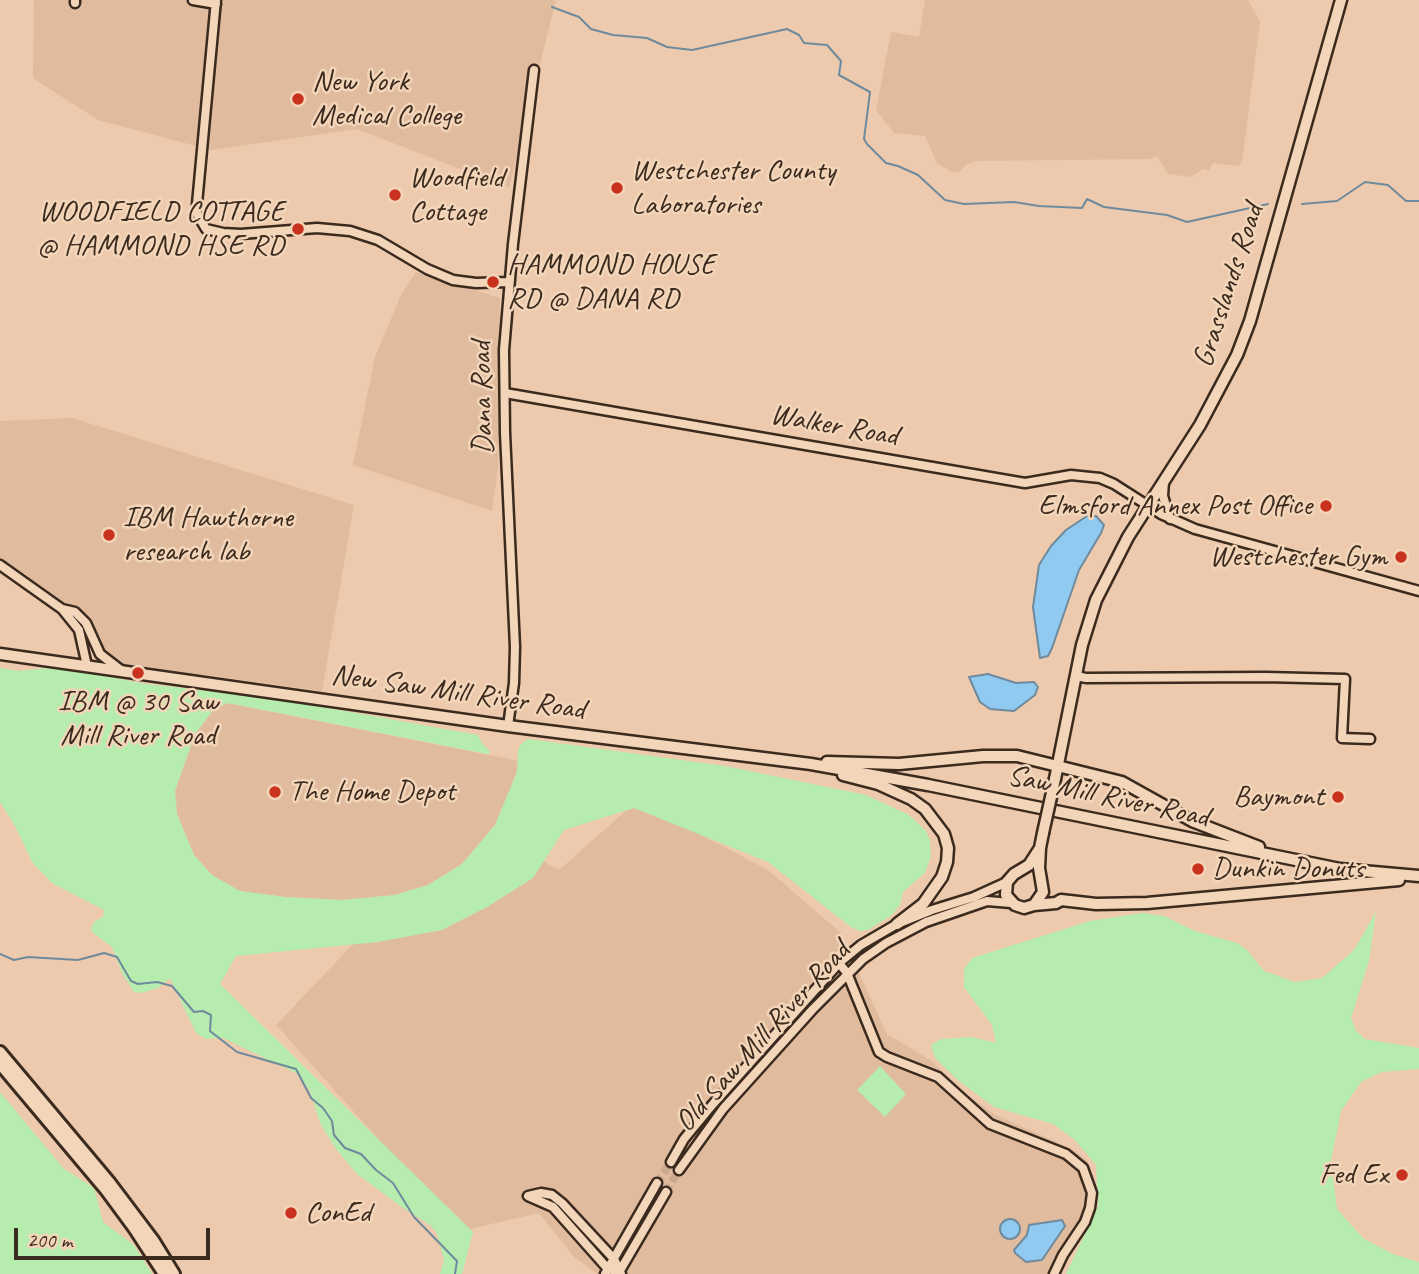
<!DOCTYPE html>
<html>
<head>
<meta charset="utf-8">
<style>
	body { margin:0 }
	#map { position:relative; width:1419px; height:1274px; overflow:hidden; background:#edcaad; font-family:Caveat,sans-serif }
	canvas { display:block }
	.scale { position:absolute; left:14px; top:1228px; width:196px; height:32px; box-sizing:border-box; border:4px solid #3b2a1e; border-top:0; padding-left:9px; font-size:21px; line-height:24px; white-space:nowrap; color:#3b2a1e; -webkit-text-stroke:5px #f3d5b9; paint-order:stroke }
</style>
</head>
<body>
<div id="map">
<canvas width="1419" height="1274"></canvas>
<div class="scale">200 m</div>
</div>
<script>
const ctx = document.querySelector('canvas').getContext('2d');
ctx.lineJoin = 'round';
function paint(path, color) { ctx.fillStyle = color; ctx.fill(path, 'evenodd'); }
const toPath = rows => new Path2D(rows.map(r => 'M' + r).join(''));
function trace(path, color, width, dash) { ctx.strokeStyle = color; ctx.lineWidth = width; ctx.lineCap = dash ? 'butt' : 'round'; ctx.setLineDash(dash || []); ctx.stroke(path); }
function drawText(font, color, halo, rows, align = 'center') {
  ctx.font = font + ' Caveat,sans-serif'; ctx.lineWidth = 5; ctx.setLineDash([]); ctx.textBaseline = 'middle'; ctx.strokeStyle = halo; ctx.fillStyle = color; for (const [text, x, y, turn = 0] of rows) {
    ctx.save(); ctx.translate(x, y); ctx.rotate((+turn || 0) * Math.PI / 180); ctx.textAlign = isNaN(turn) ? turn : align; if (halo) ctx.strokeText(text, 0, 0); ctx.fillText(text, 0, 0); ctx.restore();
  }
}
paint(toPath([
	[34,0,556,0,509,188,357,129,211,150,98,120,33,78],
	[925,0,1248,0,1260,22,1242,162,1238,166,1213,163,1209,170,1203,169,1191,177,1168,174,1157,156,1151,159,975,161,966,165,960,172,952,172,937,163,925,136,894,133,876,110,891,32,919,37],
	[416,272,500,298,498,468,492,511,353,465,375,357,401,295],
	[72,418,354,505,322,691,206,675,122,671,27,575,0,559,0,421],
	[227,703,519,761,517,772,495,825,462,864,428,885,395,895,342,900,285,897,239,891,212,875,194,855,177,814,175,791,195,734,214,709],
	[637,801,768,870,840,932,887,1034,932,1061,960,1089,994,1114,1072,1149,1088,1161,1095,1203,1084,1230,1060,1274,597,1274,574,1257,539,1213,461,1231,276,1025,359,938,536,857,559,870]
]), '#e1bb9e');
paint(toPath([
	[0,668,19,671,46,668,96,674,140,683,284,700,478,735,482,743,489,750,490,753,487,754,228,703,214,709,195,734,175,791,177,814,194,855,212,875,240,891,285,897,342,900,395,895,428,885,462,864,495,825,517,772,518,750,521,744,528,739,725,766,866,795,909,815,926,831,930,841,931,856,925,873,903,892,900,905,892,915,868,930,860,931,851,927,768,862,634,808,564,830,533,878,487,907,442,930,378,942,236,956,220,984,473,1232,462,1274,440,1274,444,1261,437,1233,430,1225,403,1208,357,1174,336,1149,321,1125,309,1089,296,1073,223,1038,206,1039,196,1033,170,978,158,988,141,993,134,992,122,973,112,947,93,933,91,928,95,921,103,917,104,910,52,883,32,862,15,826,0,802],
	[1376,912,1369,961,1351,1018,1356,1031,1365,1039,1419,1048,1419,1069,1382,1072,1361,1082,1341,1111,1331,1161,1337,1209,1363,1238,1393,1254,1419,1262,1419,1274,1066,1274,1098,1206,1096,1165,1075,1140,1053,1124,994,1107,959,1081,935,1058,931,1045,941,1039,972,1037,996,1043,992,1025,964,987,964,969,972,958,1090,921,1142,913,1164,916,1195,931,1237,943,1247,950,1264,971,1295,982,1322,978,1354,950],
	[880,1066,906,1094,885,1117,857,1090],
	[0,1092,64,1169,94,1188,103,1222,134,1245,152,1274,0,1274]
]), '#b6ecae');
const water = toPath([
	[1087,516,1096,516,1104,525,1101,533,1079,570,1052,648,1048,656,1040,658,1033,607,1039,565,1051,546,1066,530,1087,516],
	[988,674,1016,683,1034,682,1038,687,1035,695,1014,711,990,709,980,702,969,677,988,674],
	'1000 1229a10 10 0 1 1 20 0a10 10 0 1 1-20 0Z',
	[1062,1220,1065,1226,1042,1260,1026,1262,1015,1253,1014,1250,1027,1235,1029,1225,1062,1220]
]);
paint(water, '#91caf0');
trace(water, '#6f8a9c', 2);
trace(toPath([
	[552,7,579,17,591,29,613,35,647,38,667,47,692,50,787,29,799,35,804,43,827,45,841,61,839,75,870,92,864,139,867,144,886,163,898,166,918,175,945,200,964,204,1014,202,1039,206,1082,208,1087,199,1104,207,1167,215,1187,222,1268,204],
	[1302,204,1337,201,1365,182,1388,185,1406,201,1419,201],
	[0,954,14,960,28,957,78,960,104,953,117,957,131,981,138,984,157,982,172,986,194,1012,203,1011,211,1015,210,1031,237,1052,296,1069,311,1098,323,1108,332,1121,334,1135,345,1148,361,1154,376,1170,393,1183,414,1217,457,1261,455,1274]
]), '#6f8a9c', 2);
trace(toPath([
	[657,1183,671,1162],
	[666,1192,679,1170]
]), '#c9aa90', 8, [8, 4]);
const minor = toPath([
	[193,0,216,4],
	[216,0,197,204,197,214,206,229,223,233,241,234,317,228,350,231,378,240,427,269,453,280,476,283,509,282],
	[75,3,75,0],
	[505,393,1025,483,1071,475,1100,478,1114,484,1161,514,1195,529,1419,591],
	[1164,481,1163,496,1170,519],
	[0,565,62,609,79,630,87,666],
	[62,609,75,612,86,623,100,654,122,671],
	[1076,676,1086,678,1266,677,1345,679,1342,738,1370,739],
	[508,726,514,683,515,647,505,433,504,350,513,244,534,70],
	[839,963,847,973,879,1052,887,1057,938,1077,990,1124,1066,1154,1083,1168,1092,1193,1090,1208,1085,1222,1063,1255,1054,1274],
	[671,1162,684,1139,713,1104,839,963,861,945,897,924,932,910,974,897,1007,882],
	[679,1170,723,1109,813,1009,863,959,886,943,926,922,987,901,1011,903],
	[619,1272,608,1269,553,1207,528,1196,541,1193,552,1195,562,1203,614,1259,621,1274],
	[605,1274,657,1183],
	[618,1274,666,1192]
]);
const major = toPath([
	[0,654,508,726,811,764,928,785,1340,869,1419,876],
	[827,762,899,764,983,756,1017,756,1122,782,1192,821,1259,847],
	[843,775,878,784,911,799,925,809,944,834,948,848,947,862,942,877,923,904,897,924],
	[1055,779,1082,645,1096,600,1128,537,1200,425,1237,355,1250,321,1341,0],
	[1040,848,1029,865,1014,874,1007,882,1006,895,1015,905,1024,908,1034,905,1043,892,1039,868,1040,848,1043,833],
	[1034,905,1056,903,1061,900,1096,904,1147,903,1399,880]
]);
const highway = toPath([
	[0,1052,110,1183,153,1240,174,1274],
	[0,1064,106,1190,134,1228,164,1274]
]);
trace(minor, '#3b2a1e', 13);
trace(major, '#3b2a1e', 15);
trace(highway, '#3b2a1e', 16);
trace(minor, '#f3d5b9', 8);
trace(major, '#f3d5b9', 10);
trace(highway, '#f3d5b9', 10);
const majorBridge = toPath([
	[1043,833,1055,779]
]);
trace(majorBridge, '#3b2a1e', 15, []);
trace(majorBridge, '#f3d5b9', 10);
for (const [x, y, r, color] of [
	[298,99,7,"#c8321e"],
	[617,188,7,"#c8321e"],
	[395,195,7,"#c8321e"],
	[298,229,7,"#c8321e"],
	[493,282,7,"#c8321e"],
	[1326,506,7,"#c8321e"],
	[109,535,7,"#c8321e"],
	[1401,557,7,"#c8321e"],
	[138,673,7,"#c8321e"],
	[275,792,7,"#c8321e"],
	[1338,797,7,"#c8321e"],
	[1198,869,7,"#c8321e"],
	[1402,1175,7,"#c8321e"],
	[291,1213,7,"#c8321e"]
]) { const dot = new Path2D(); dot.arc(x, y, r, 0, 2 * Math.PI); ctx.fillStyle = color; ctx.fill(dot); trace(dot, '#f3d5b9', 2.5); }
drawText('30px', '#3b2a1e', '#f3d5b9', [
	["New York",312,82],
	["Medical College",312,116],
	["Westchester County",631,171],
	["Laboratories",631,205],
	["Woodfield",409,178],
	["Cottage",409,212],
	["WOODFIELD COTTAGE",284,212,"right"],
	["@ HAMMOND HSE RD",284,246,"right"],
	["HAMMOND HOUSE",507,265],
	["RD @ DANA RD",507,299],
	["Elmsford Annex Post Office",1312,506,"right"],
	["IBM Hawthorne",123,518],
	["research lab",123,552],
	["Westchester Gym",1387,557,"right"],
	["IBM @ 30 Saw",138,702,"center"],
	["Mill River Road",138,736,"center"],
	["The Home Depot",289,792],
	["Baymont",1324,797,"right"],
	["Dunkin Donuts",1212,869],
	["Fed Ex",1388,1175,"right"],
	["ConEd",305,1213]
], 'left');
drawText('30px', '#3b2a1e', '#f3d5b9', [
	["Grasslands Road",1229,286,-72],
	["Dana Road",483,398,-91],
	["Walker Road",834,426,10],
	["New Saw Mill River Road",458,693,8],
	["Saw Mill River Road",1108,797,12],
	["Old Saw Mill River Road",763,1037,-48]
]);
</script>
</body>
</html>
